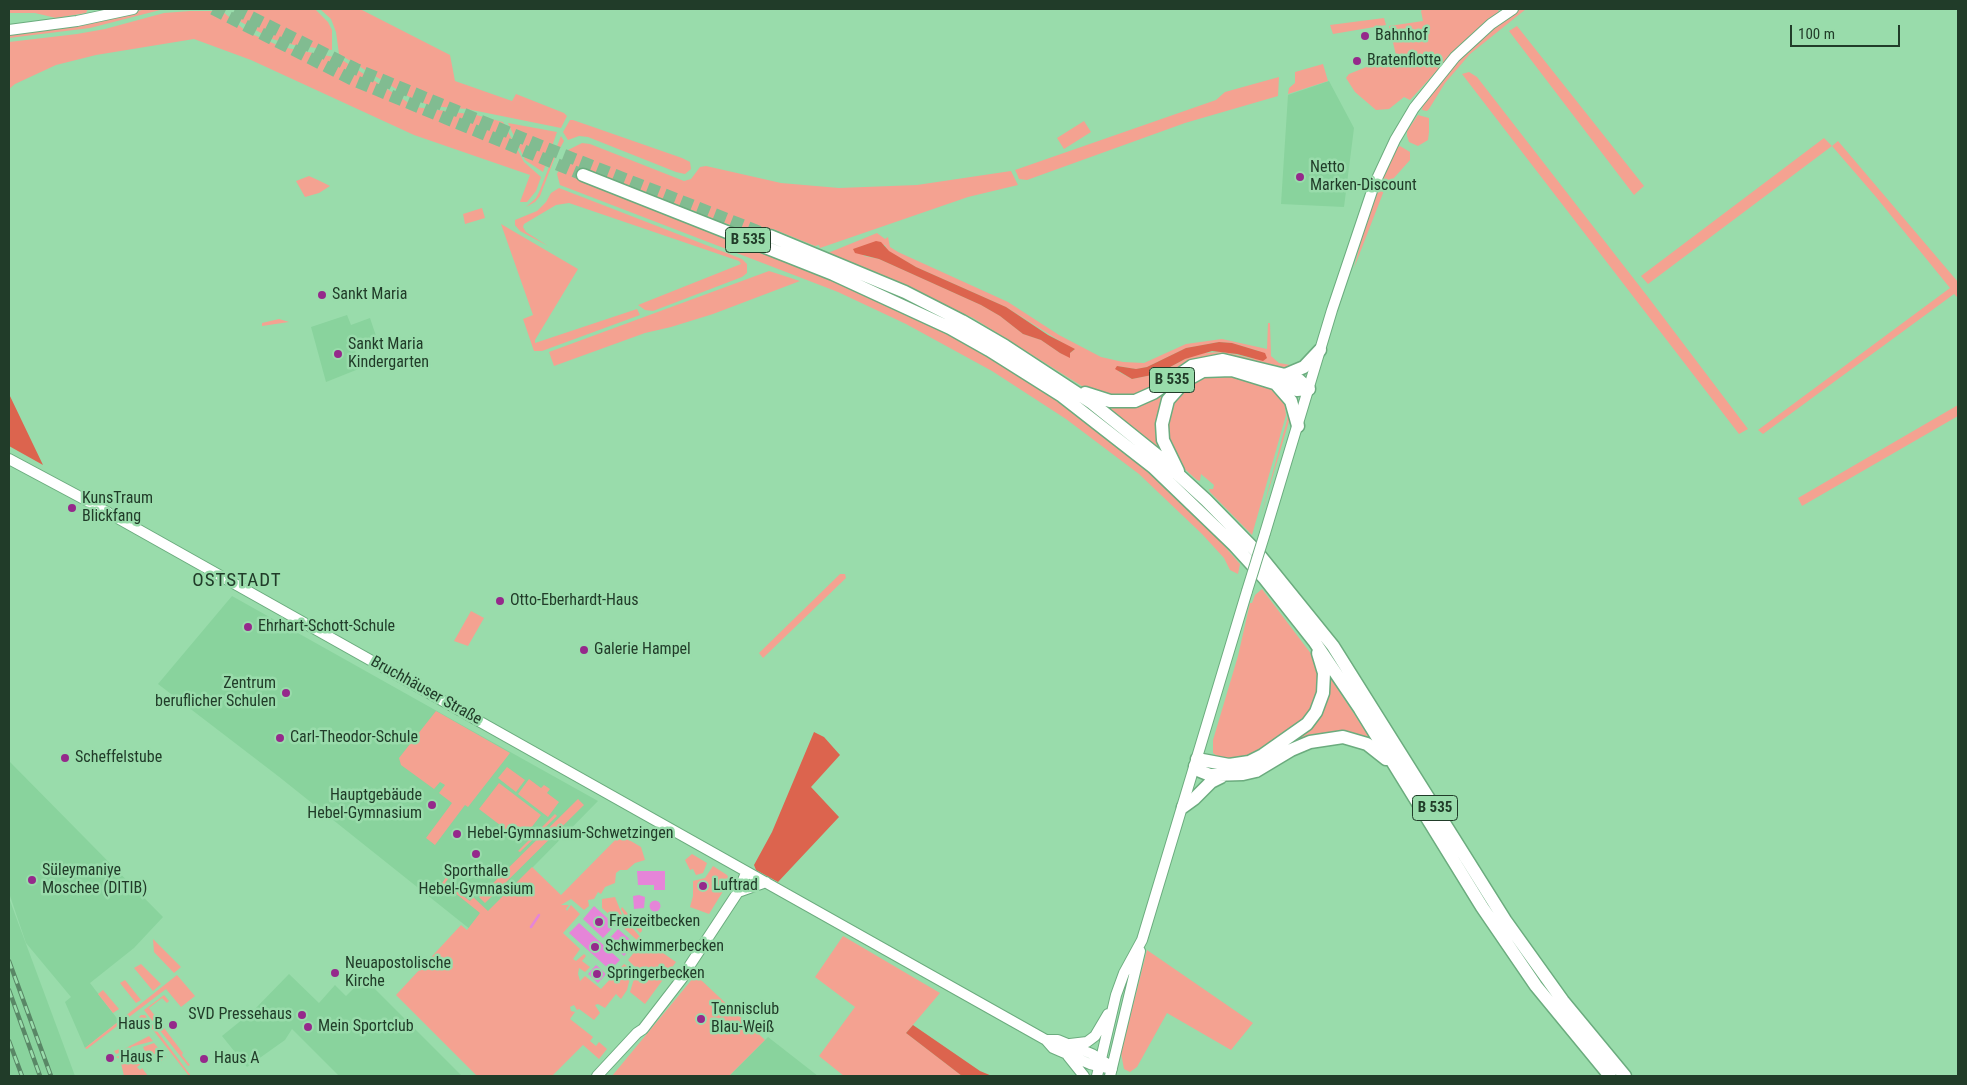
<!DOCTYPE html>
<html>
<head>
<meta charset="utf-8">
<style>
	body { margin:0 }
	#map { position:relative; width:1967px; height:1085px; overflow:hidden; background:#99dcab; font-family:"Roboto Condensed",sans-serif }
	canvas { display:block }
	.frame { position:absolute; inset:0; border:10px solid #213c29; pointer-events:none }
	.scale { position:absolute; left:1790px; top:25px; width:110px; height:22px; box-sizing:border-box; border:2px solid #213c29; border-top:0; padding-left:6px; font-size:15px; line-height:18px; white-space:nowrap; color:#213c29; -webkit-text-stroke:4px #99dcab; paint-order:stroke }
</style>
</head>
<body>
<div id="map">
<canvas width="1967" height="1085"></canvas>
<div class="frame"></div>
<div class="scale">100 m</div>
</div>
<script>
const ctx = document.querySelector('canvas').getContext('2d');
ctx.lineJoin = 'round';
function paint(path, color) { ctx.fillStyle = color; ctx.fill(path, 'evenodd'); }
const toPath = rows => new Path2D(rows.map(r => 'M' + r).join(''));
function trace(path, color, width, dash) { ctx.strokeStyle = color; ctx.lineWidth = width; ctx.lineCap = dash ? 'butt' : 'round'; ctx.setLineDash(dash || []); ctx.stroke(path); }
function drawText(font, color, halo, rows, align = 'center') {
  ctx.font = font + ' "Roboto Condensed",sans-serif'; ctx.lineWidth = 5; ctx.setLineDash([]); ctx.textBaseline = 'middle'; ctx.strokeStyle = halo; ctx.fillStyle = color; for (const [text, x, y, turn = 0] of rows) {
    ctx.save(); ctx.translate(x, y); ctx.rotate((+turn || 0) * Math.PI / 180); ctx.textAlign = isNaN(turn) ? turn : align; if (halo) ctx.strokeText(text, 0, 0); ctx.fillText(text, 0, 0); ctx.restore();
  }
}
paint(toPath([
	[1329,81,1354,128,1344,207,1281,204,1288,95],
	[347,315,351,325,370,318,377,339,354,348,361,368,326,382,311,327],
	[232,596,419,701,598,801,471,930,278,776,158,684],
	[9,761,163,917,134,948,90,983,119,1021,85,1048,65,1002,71,997,26,943,9,893],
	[9,898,75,1076,10,1076,9,1073],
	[289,974,319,1003,335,985,346,996,364,978,462,1076,339,1076,292,1029,285,1040,247,1067,222,1036,254,1010],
	[768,1037,818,1076,729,1076]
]), '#89d39d');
paint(toPath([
	[9,9,88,9,86,13,56,18,35,13,9,13],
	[146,9,164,9,90,28,9,38,9,34,115,17],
	[236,9,315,9,328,22,332,30,332,50,294,45,272,39,241,22,234,14],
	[320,9,360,9,450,55,455,81,512,101,516,94,564,113,567,116,561,128,467,109,431,106,411,98,339,54,336,32,331,19],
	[1423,9,1498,9,1499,13,1444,63,1410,100,1404,97,1389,109,1376,110,1355,92,1346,78,1349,74,1396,55,1389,26,1423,21,1421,11],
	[1520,9,1526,9,1470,54,1445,83,1429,109,1427,111,1422,110,1423,104,1460,58,1479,40],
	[190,11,222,11,247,32,282,47,339,58,415,107,476,115,503,122,524,162,541,177,536,191,527,202,520,202,530,175,414,135,251,60,194,39,96,55,56,65,15,84,9,89,9,42,77,34,105,29,164,13],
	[1384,18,1386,25,1333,34,1330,25],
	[1517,26,1644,186,1634,195,1509,31],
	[1323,64,1328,81,1288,94,1289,88,1295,83,1295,72],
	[1469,72,1477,77,1648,297,1748,429,1739,434,1462,74],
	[1279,77,1278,96,1185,123,1027,180,1019,179,1017,174,1015,170,1216,100,1225,92],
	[1418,115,1429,118,1429,132,1428,140,1418,146,1409,142,1407,136,1407,131],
	[570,120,573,120,682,158,690,162,691,169,685,174,676,172,588,137,579,136,568,140,563,132],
	[1084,121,1091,132,1064,149,1057,138],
	[508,123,557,132,543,172,525,160],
	[561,136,564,141,555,157,540,196,535,202,526,207,536,198,540,190],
	[1824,138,1832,146,1838,141,1958,282,1958,298,1954,294,1763,434,1758,430,1950,288,1876,197,1832,146,1648,284,1641,276],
	[582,143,590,144,684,181,691,179,700,167,706,166,781,183,839,188,917,185,1011,171,1018,185,968,197,820,248,819,245,815,246,773,229,766,239,584,168,579,180,847,285,969,344,1064,404,1134,457,1197,514,1240,564,1238,574,1230,570,1224,558,1202,534,1139,474,1066,419,992,371,906,324,838,292,560,185,557,174,568,150],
	[1400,146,1410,152,1410,160,1385,188,1354,268,1370,207,1384,171,1396,148],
	[309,176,320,181,330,186,319,193,305,197,296,181],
	[559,188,742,259,747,264,747,273,742,277,653,311,645,310,638,305,741,264,739,261,569,203,556,205,524,224,523,227,526,232,548,246,520,231,515,225,515,220,537,211,546,202,551,193],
	[482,208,485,218,465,224,463,214],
	[501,224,578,269,535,340,535,343,637,309,640,315,542,351,534,351,523,319,533,315],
	[877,233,885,239,888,237,890,247,898,252,1008,302,1059,335,1101,357,1123,362,1144,363,1186,344,1222,339,1267,349,1268,323,1270,323,1271,356,1279,363,1296,366,1288,371,1244,360,1148,392,1117,399,1085,388,973,318,828,253],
	[885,245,888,251,916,267,1006,307,1074,350,1070,353,1070,357,1060,353,1041,340,1023,334,1000,316,981,305,879,259,864,256,859,247],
	[1219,342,1232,343,1259,351,1254,359,1225,352,1201,353,1185,359,1157,374,1132,379,1119,372,1118,366,1136,369,1147,367,1186,348],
	[769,271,800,281,713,314,671,327,645,333,554,366,549,352],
	[279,319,289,322,262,326,262,323],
	[1234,368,1174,387,1163,451,1105,405],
	[1230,376,1274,389,1284,401,1286,415,1252,535,1210,492,1209,489,1213,489,1214,485,1201,474,1200,481,1197,480,1179,464,1165,431,1177,393,1200,377],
	[1958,405,1958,416,1802,506,1798,498],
	[1288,410,1290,415,1289,421,1261,516,1287,420],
	[840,574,845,574,846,578,763,658,759,653],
	[1262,589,1315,659,1321,675,1312,712,1257,754,1230,761,1216,758,1217,756,1213,753,1213,740,1238,656,1250,603,1252,603,1255,595],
	[471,611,484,618,468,646,454,641],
	[1327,673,1374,744,1354,735,1222,773,1206,767,1220,769,1301,732],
	[436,711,510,753,468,807,465,805,435,845,426,838,452,803,439,793,445,785,440,782,434,789,401,765,399,758],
	[507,767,525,780,516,792,498,778],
	[529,779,541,788,544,785,550,789,547,793,559,802,548,817,518,794],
	[499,783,541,815,521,841,479,809],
	[578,799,584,805,485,903,479,897],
	[555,814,557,816,520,852,518,851],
	[627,828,631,830,624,837,641,847,645,860,635,863,627,870,620,870,616,873,615,883,605,887,601,894,598,892,594,899,588,900,589,906,584,910,571,899,561,905,569,905,566,909,567,911,571,905,580,914,563,933,580,949,573,959,576,961,584,954,586,956,582,961,590,967,585,972,579,968,578,974,580,981,585,976,601,989,624,964,632,970,627,990,621,999,616,994,605,1008,598,1004,595,1005,600,1013,594,1020,579,1009,577,1010,574,1005,570,1007,571,1011,575,1012,570,1019,593,1037,590,1041,596,1046,599,1042,607,1049,599,1059,583,1045,552,1076,477,1076,396,995,461,925,467,930,480,913,444,884,440,889,439,888,446,877,448,879,445,883,470,901,473,897,488,911,532,867,561,895],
	[692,854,707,863,703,873,696,875,693,869,690,870,685,860],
	[713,866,727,875,730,880,709,914,690,907,693,896,693,881,705,878],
	[615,897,623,917,641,938,638,941,602,908,602,899],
	[622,907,630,916,641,921,642,931,640,933,625,916,621,909],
	[843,936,940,993,906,1033,962,1076,844,1076,819,1056,855,1007,815,977],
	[153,939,181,967,174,973,154,952],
	[644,940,676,962,645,1004,630,992,637,969,628,960],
	[1147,950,1253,1023,1231,1050,1167,1013,1137,1067,1130,1072,1124,1069,1121,1053],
	[141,964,161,984,153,991,134,968],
	[177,975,195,996,181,1007,166,989,87,1049,85,1048],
	[694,977,701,980,765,1040,729,1076,612,1076],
	[125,980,141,1000,136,1003,120,983],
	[103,990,119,1009,113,1013,98,994],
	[164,995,169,1001,167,1003,162,998,149,1008,183,1053,182,1055,190,1065,188,1066,144,1010],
	[141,1015,145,1015,191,1076,189,1076,153,1030,139,1017],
	[149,1036,153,1041,131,1047,131,1049,116,1054,114,1051,122,1048,124,1049],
	[154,1043,166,1057,161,1061,157,1057,160,1055,157,1052,137,1067,140,1070,142,1068,148,1076,124,1076,120,1059,116,1057,132,1051,134,1056,145,1052,143,1047]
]), '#f4a291');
paint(toPath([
	[876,241,881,242,889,251,916,267,1006,307,1048,335,1075,349,1070,353,1070,358,1060,353,1041,340,1023,334,1000,316,981,305,879,259,855,253,853,249],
	[1219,342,1232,343,1265,353,1267,358,1263,361,1237,354,1212,351,1185,359,1157,374,1132,379,1115,369,1117,366,1136,369,1147,367,1186,348],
	[9,394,43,465,9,446],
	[814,732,824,737,840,755,811,787,839,817,778,882,756,870,754,865,772,832],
	[913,1025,980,1071,992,1076,962,1076,906,1033]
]), '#dc644e');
paint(toPath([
	[637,871,665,871,665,890,654,890,654,885,638,885],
	[639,895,645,897,644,908,634,909,633,896],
	'649.5 906a5.5 5.5 0 1 1 11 0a5.5 5.5 0 1 1-11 0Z',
	[594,906,615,925,603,938,583,919],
	[579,923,620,960,610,970,569,933],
	[618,929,635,944,624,956,607,941],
	[596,965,606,974,598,983,588,974]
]), '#e585d8');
trace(toPath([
	[531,927,539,915]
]), '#e585d8', 2.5);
trace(toPath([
	[213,9,353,80,583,175],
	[235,9,356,69,539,145,770,236]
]), '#81bc91', 12, [12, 6]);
const secondary = toPath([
	[9,30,77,21,133,9],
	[9,459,82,498,1046,1040,1053,1048,1090,1064,1112,1069],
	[1265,533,1332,310,1374,185,1395,140,1414,108,1455,57,1491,24,1513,9],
	[738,892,766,882],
	[1046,1040,1058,1040,1092,1054,1106,1063],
	[1070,1044,1087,1042,1095,1036,1108,1014],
	[1068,1056,1084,1076],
	[597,1076,637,1033,643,1029,687,972,690,965,738,892,746,873],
	[1097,1076,1116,995,1124,973,1142,940,1247,591],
	[1110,1076,1140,951]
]);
const highway = toPath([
	[583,175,833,274,950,328,989,350,1062,396,1153,467,1234,545,1265,579,1314,641,1360,709,1482,907,1536,986,1610,1076],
	[770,236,905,292,962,321,1005,346,1092,403,1158,456,1206,500,1257,552,1333,646,1505,920,1563,1001,1625,1076],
	[1285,375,1304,367,1320,350],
	[1277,385,1291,401,1298,426],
	[1085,393,1110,401,1135,401,1153,393,1192,366,1223,360,1285,375,1299,380,1309,389],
	[1178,471,1163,440,1162,424,1168,400,1185,381,1203,371,1232,370,1297,390,1309,389],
	[1197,759,1229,765,1249,762,1263,755,1307,724,1316,712,1323,693,1324,673,1318,653],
	[1195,766,1200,771,1210,775,1243,774,1256,771,1291,750,1310,742,1343,737,1367,744,1386,759],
	[1183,807,1194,799,1211,782,1221,777]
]);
trace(secondary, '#6bac7e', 12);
trace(highway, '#6bac7e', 15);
trace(secondary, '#fff', 10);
trace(highway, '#fff', 12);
const rail = toPath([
	[9,961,51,1076],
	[9,990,40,1076],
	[9,1041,22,1076]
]);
trace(rail, '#598766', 4.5);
trace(rail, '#99dcab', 2.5, [8]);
const secondaryBridge = toPath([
	[1247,591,1265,533]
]);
trace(secondaryBridge, '#6bac7e', 12, []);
trace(secondaryBridge, '#fff', 10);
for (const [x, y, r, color] of [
	[1365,36,5,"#95298b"],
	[1357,61,5,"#95298b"],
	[1300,177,5,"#95298b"],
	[322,295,5,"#95298b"],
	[338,354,5,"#95298b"],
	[72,508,5,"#95298b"],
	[500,601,5,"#95298b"],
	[248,627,5,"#95298b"],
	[584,650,5,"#95298b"],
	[286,693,5,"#95298b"],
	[280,738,5,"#95298b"],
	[65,758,5,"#95298b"],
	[432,805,5,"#95298b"],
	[457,834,5,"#95298b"],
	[476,854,5,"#95298b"],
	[32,880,5,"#95298b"],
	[703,886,5,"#95298b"],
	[599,922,5,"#95298b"],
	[595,947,5,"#95298b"],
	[335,973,5,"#95298b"],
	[597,974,5,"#95298b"],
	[302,1015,5,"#95298b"],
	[701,1019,5,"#95298b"],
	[173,1025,5,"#95298b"],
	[308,1027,5,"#95298b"],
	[110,1058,5,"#95298b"],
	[204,1059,5,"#95298b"]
]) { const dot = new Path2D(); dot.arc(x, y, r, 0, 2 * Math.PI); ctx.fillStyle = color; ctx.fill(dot); trace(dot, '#99dcab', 2); }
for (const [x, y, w] of [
	[748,240,45],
	[1172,380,45],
	[1435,808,45]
]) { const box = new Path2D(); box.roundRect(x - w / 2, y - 12.5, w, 25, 4); ctx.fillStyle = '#99dcab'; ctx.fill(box); trace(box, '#213c29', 1); }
drawText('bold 15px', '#213c29', null, [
	["B 535",748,240],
	["B 535",1172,380],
	["B 535",1435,808]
]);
drawText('16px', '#213c29', '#99dcab', [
	["Bahnhof",1375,36],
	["Bratenflotte",1367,61],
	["Netto",1310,168],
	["Marken-Discount",1310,186],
	["Sankt Maria",332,295],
	["Sankt Maria",348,345],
	["Kindergarten",348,363],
	["KunsTraum",82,499],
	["Blickfang",82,517],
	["Otto-Eberhardt-Haus",510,601],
	["Ehrhart-Schott-Schule",258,627],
	["Galerie Hampel",594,650],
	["Zentrum",276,684,"right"],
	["beruflicher Schulen",276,702,"right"],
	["Carl-Theodor-Schule",290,738],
	["Scheffelstube",75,758],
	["Hauptgebäude",422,796,"right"],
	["Hebel-Gymnasium",422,814,"right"],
	["Hebel-Gymnasium-Schwetzingen",467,834],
	["Süleymaniye",42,871],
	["Moschee (DITIB)",42,889],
	["Sporthalle",476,872,"center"],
	["Hebel-Gymnasium",476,890,"center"],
	["Luftrad",713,886],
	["Freizeitbecken",609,922],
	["Schwimmerbecken",605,947],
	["Neuapostolische",345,964],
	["Kirche",345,982],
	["Springerbecken",607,974],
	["Tennisclub",711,1010],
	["Blau-Weiß",711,1028],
	["SVD Pressehaus",292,1015,"right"],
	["Haus B",163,1025,"right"],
	["Mein Sportclub",318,1027],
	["Haus F",120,1058],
	["Haus A",214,1059]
], 'left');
drawText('16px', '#213c29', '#99dcab', [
	["Bruchhäuser Straße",426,691,29]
]);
ctx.letterSpacing = '1px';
drawText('19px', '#213c29', '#99dcab', [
	["OSTSTADT",237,581]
]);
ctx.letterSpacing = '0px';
</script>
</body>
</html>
